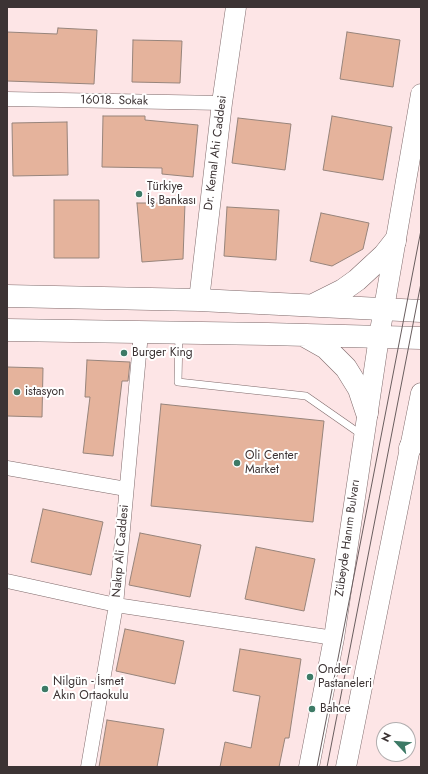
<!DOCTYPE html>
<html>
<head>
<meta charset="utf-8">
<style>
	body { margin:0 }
	#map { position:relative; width:428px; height:774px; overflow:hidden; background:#fde5e6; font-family:Jost,sans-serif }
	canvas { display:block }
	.frame { position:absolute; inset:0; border:8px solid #3c3334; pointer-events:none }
	.north { position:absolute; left:376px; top:722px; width:40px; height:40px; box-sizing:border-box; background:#fff; border:1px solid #b1adae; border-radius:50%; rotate:296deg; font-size:11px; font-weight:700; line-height:16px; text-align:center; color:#3c3334 }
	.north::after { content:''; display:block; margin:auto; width:14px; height:18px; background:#3d7a66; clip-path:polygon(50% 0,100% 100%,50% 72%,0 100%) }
</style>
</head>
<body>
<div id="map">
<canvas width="428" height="774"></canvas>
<div class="frame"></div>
<div class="north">N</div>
</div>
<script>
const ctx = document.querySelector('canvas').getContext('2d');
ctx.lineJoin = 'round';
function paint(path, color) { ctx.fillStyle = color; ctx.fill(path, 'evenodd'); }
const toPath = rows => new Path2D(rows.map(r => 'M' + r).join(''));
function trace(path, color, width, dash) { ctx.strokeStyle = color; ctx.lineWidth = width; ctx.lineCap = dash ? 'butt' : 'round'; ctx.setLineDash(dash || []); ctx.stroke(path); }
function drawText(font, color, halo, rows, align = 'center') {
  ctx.font = font + ' Jost,sans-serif'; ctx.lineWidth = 4; ctx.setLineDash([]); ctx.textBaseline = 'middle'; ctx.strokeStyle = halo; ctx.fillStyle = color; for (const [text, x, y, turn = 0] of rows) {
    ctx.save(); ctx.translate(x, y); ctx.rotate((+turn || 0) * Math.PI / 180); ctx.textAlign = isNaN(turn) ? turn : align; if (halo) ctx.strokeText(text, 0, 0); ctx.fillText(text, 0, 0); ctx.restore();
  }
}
const building = toPath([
	[58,28,97,30,94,84,7,81,7,32,57,34,58,28],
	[347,32,400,40,393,87,340,79,347,32],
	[133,40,182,41,180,83,132,82,133,40],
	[103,116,145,116,145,120,198,125,193,177,162,174,162,168,102,167,103,116],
	[332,116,392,127,383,180,323,170,332,116],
	[238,118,291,124,285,170,232,163,238,118],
	[67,122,68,175,13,176,12,123,67,122],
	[54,200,99,200,99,258,54,258,54,200],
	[137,203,185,203,183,259,142,262,137,203],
	[227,207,279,210,276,260,224,256,227,207],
	[321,213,369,223,363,249,332,266,310,261,321,213],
	[87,360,130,362,128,381,122,381,113,456,83,453,90,397,85,397,87,360],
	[7,367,43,368,42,417,7,416,7,367],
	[161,404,324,421,313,522,151,506,161,404],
	[43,509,103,522,91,575,31,562,43,509],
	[140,533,201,545,190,597,129,585,140,533],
	[256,547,315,559,304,611,245,599,256,547],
	[125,629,184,641,175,684,116,671,125,629],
	[240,649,301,659,289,738,285,738,279,767,220,767,225,742,251,748,260,696,233,691,240,649],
	[107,720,164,729,157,767,99,767,107,720]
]);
paint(building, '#e5b39c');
trace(building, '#97847b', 1);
const lane = toPath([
	[179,335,178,382,306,396,362,435]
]);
const street = toPath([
	[7,99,222,103],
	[7,468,126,489],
	[7,581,116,605,334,638],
	[88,767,116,605,141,333]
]);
const secondary = toPath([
	[199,300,222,103,236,7],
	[309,767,334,638,379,337,421,94],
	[346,767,421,393]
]);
const primary = toPath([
	[7,296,199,300,421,311],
	[313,305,343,290,357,280,384,255,395,241],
	[7,330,268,334,421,338],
	[303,335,326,348,346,368,359,389,367,413],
	[410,448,421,425]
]);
trace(lane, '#7f6a6b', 8);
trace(street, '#7f6a6b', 15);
trace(secondary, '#7f6a6b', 21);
trace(primary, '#7f6a6b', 23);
trace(lane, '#fff', 7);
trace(street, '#fff', 14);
trace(secondary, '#fff', 20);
trace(primary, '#fff', 22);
trace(toPath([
	[317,767,421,230],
	[327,767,421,283]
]), '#695d5e', 1);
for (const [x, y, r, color] of [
	[139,194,4,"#3d7a66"],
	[124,353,4,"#3d7a66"],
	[17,392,4,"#3d7a66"],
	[237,463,4,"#3d7a66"],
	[310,677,4,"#3d7a66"],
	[45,689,4,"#3d7a66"],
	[312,709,4,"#3d7a66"]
]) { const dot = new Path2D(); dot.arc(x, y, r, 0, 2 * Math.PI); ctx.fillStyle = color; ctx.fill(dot); trace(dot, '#fff', 1.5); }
drawText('12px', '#3c3334', '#fff', [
	["16018. Sokak",114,101,1],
	["Dr. Kemal Ahi Caddesi",216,153,-83],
	["Zübeyde Hanım Bulvarı",348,538,-82],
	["Nakıp Ali Caddesi",121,551,-85]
]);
drawText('12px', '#3c3334', '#fff', [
	["Türkiye",147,187],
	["İş Bankası",147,201],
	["Burger King",132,353],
	["istasyon",25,392],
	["Oli Center",245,456],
	["Market",245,470],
	["Onder",318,670],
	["Pastaneleri",318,684],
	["Nilgün - İsmet",53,682],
	["Akın Ortaokulu",53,696],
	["Bahce",320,709]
], 'left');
</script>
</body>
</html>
